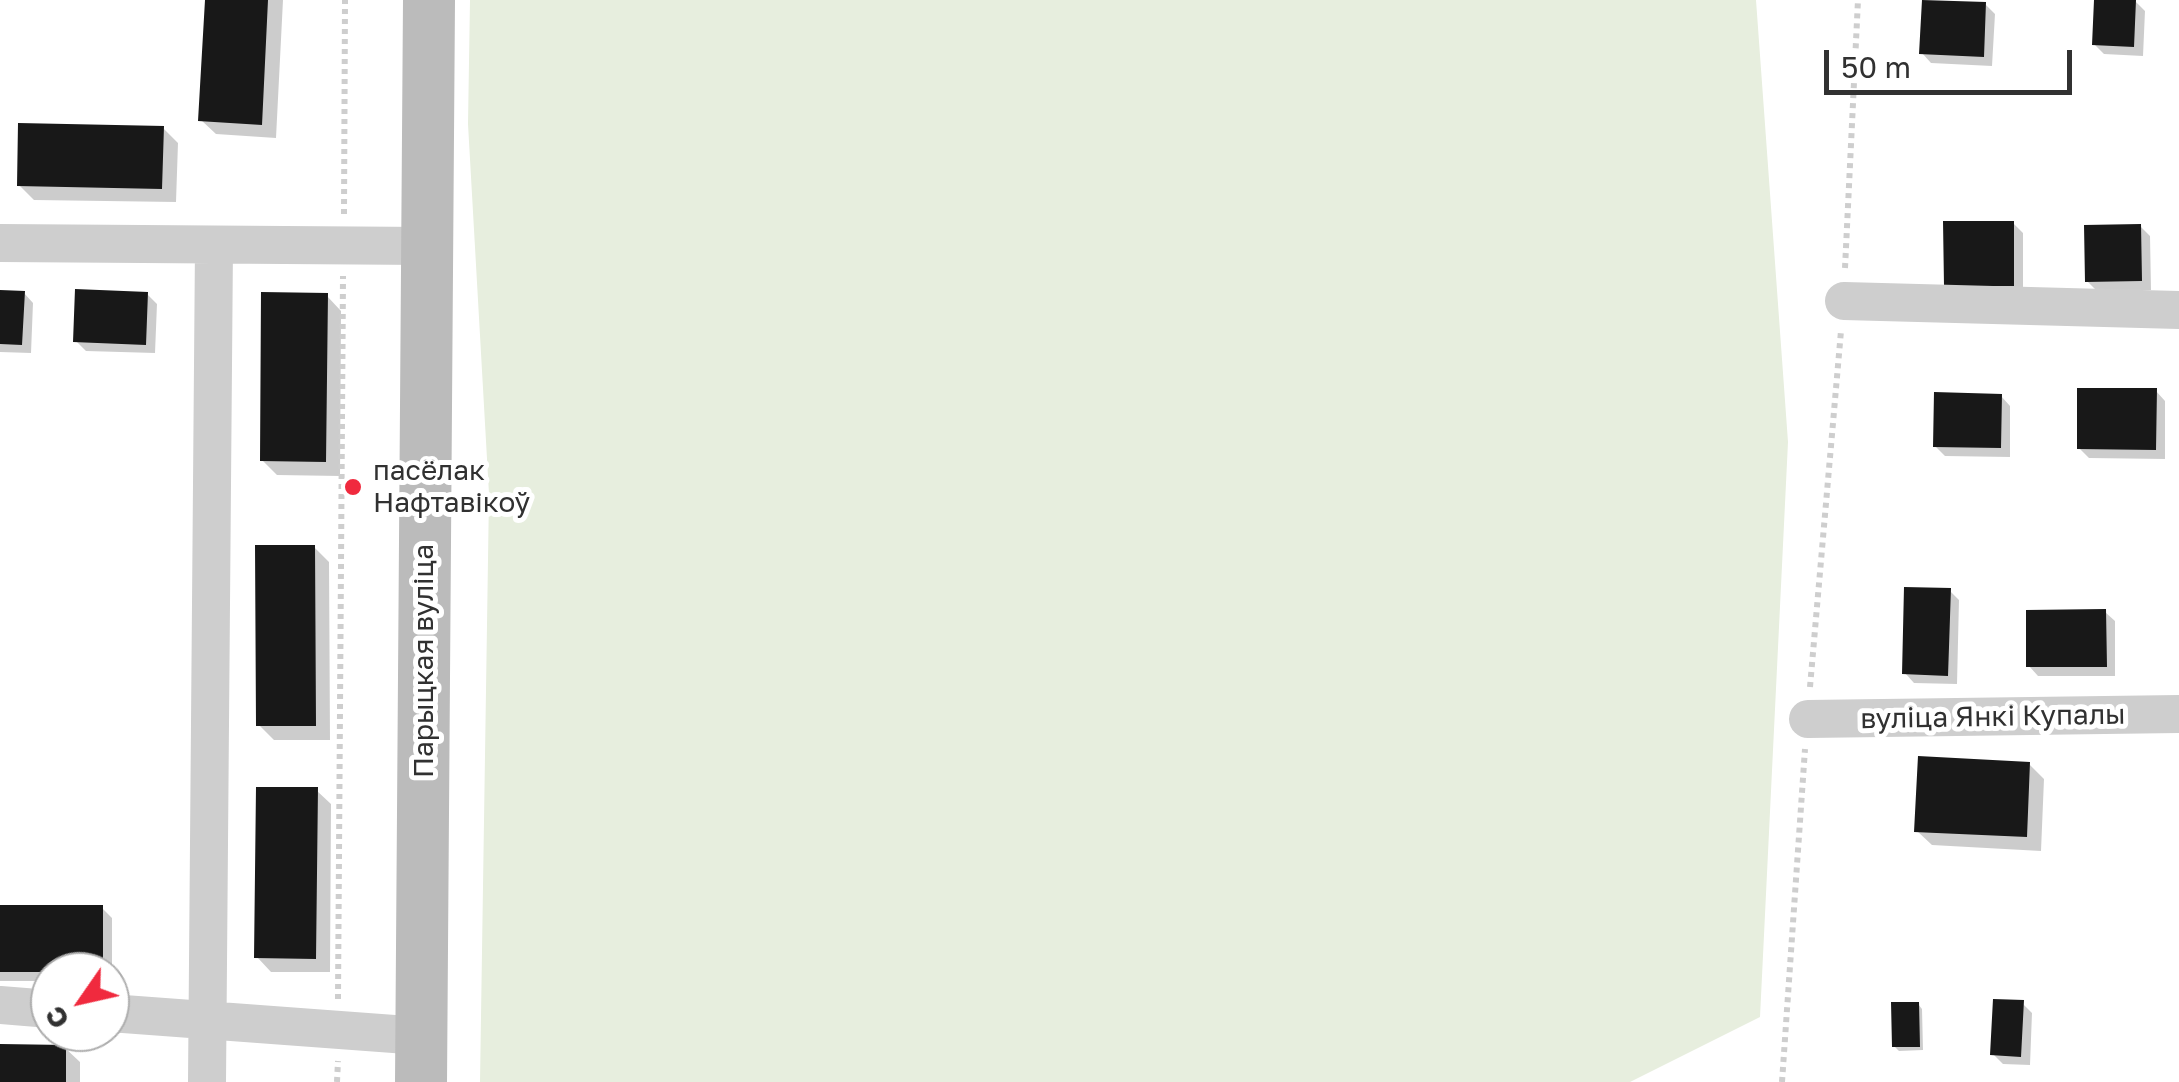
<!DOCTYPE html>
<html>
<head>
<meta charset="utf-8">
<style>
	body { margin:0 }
	#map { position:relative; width:2179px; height:1082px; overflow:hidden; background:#fff; font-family:"Golos Text",sans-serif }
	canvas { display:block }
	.north { position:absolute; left:30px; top:952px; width:100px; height:100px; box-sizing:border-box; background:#fff; border:2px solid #adadad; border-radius:50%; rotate:236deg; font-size:28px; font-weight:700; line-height:40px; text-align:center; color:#313131 }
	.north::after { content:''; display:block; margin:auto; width:35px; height:45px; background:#f02a3e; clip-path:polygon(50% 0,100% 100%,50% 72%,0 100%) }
	.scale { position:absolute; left:1824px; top:50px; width:248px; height:45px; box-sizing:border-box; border:5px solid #313131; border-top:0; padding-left:12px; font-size:30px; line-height:35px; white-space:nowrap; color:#313131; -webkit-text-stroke:8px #fff; paint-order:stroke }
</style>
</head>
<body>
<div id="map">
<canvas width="2179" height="1082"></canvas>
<div class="north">С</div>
<div class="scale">50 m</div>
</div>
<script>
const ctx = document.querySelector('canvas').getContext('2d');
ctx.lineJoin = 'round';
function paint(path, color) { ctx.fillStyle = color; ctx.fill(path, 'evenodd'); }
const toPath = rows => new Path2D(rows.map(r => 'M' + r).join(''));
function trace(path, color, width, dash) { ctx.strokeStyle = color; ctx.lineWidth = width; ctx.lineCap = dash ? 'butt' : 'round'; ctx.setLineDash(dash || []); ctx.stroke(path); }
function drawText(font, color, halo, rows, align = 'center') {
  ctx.font = font + ' "Golos Text",sans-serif'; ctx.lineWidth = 10; ctx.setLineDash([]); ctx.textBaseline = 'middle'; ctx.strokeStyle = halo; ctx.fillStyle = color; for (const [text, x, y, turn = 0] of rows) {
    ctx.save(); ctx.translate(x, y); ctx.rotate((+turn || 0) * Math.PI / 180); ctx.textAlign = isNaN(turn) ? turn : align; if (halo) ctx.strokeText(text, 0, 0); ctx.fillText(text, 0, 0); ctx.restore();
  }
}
paint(toPath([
	[470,0,1756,0,1788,442,1760,1017,1630,1082,480,1082,489,494,468,124]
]), '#e7eede');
paint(toPath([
	[207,0,283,0,276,138,216,134,201,120],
	[2096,0,2135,1,2145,11,2143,56,2104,54,2094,44],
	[1985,4,1995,14,1992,66,1931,63,1922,53],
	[163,128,178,143,176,202,34,200,19,185],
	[2013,223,2023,233,2023,295,1956,295],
	[2140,226,2150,236,2151,290,2097,291,2087,281],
	[0,292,24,293,33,303,31,353,0,352],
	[147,294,157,304,155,353,86,351,76,341],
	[327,296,341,311,340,476,277,475,262,460],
	[2156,391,2165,401,2165,459,2089,458,2079,448],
	[2001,396,2010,406,2010,457,1945,456,1935,446],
	[314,547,329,562,330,740,274,740,259,725],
	[1950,591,1959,600,1957,684,1914,683,1905,673],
	[2105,612,2115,621,2115,676,2038,676,2029,666],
	[2029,764,2044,779,2041,851,1932,845,1917,831],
	[316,790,331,804,330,972,271,972,257,957],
	[0,907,102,908,112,918,112,982,110,972,50,972,50,981,0,981],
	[2022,1003,2032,1013,2030,1065,2003,1064,1993,1054],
	[1918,1004,1922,1009,1923,1050,1899,1051,1894,1046],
	[0,1047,65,1048,80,1062,80,1082,0,1082]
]), '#0003');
paint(toPath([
	[205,0,268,0,262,125,198,121],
	[1922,0,1986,2,1984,57,1919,54],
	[2094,0,2136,0,2134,47,2092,45],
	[18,123,164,126,162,189,17,186],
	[1943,221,2014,221,2014,286,1944,286],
	[2141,224,2142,281,2085,282,2084,225],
	[75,289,148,292,146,345,73,342],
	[0,290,25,291,22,345,0,344],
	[261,292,328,293,326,462,260,461],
	[2077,388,2157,388,2156,450,2077,449],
	[1934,392,2002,394,2001,448,1933,447],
	[255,545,315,545,316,726,256,726],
	[1904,587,1951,588,1948,676,1902,674],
	[2106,609,2107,667,2026,667,2026,610],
	[1918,756,2030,762,2027,837,1914,832],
	[256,787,318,787,316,959,254,958],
	[0,905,103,905,103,972,0,972],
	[1993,999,2024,1000,2021,1057,1990,1055],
	[1891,1002,1919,1002,1920,1047,1892,1047],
	[0,1044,66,1045,66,1082,0,1082]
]), '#181818');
trace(toPath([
	[344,214,345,0],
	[1845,268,1858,0],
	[1810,687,1841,331],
	[338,999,343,276],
	[337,1082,338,1061],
	[1782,1082,1805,749]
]), '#cecece', 6, [5, 5]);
trace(toPath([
	[0,243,427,246],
	[1844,301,2179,310],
	[1808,719,2179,714],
	[0,1005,50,1009],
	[110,1013,421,1036],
	[207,1082,214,245]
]), '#cecece', 38);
trace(toPath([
	[421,1082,429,0]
]), '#bbb', 52);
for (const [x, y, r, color] of [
	[353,487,10,"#f02a3e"]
]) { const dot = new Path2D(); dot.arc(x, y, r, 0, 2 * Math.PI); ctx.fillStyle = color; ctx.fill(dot); trace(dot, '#fff', 4); }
drawText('28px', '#313131', '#fff', [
	["пасёлак",373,471],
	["Нафтавікоў",373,503]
], 'left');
drawText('28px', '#313131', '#fff', [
	["Парыцкая вуліца",424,661,-90],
	["вуліца Янкі Купалы",1993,717,-1]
]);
</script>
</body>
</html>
